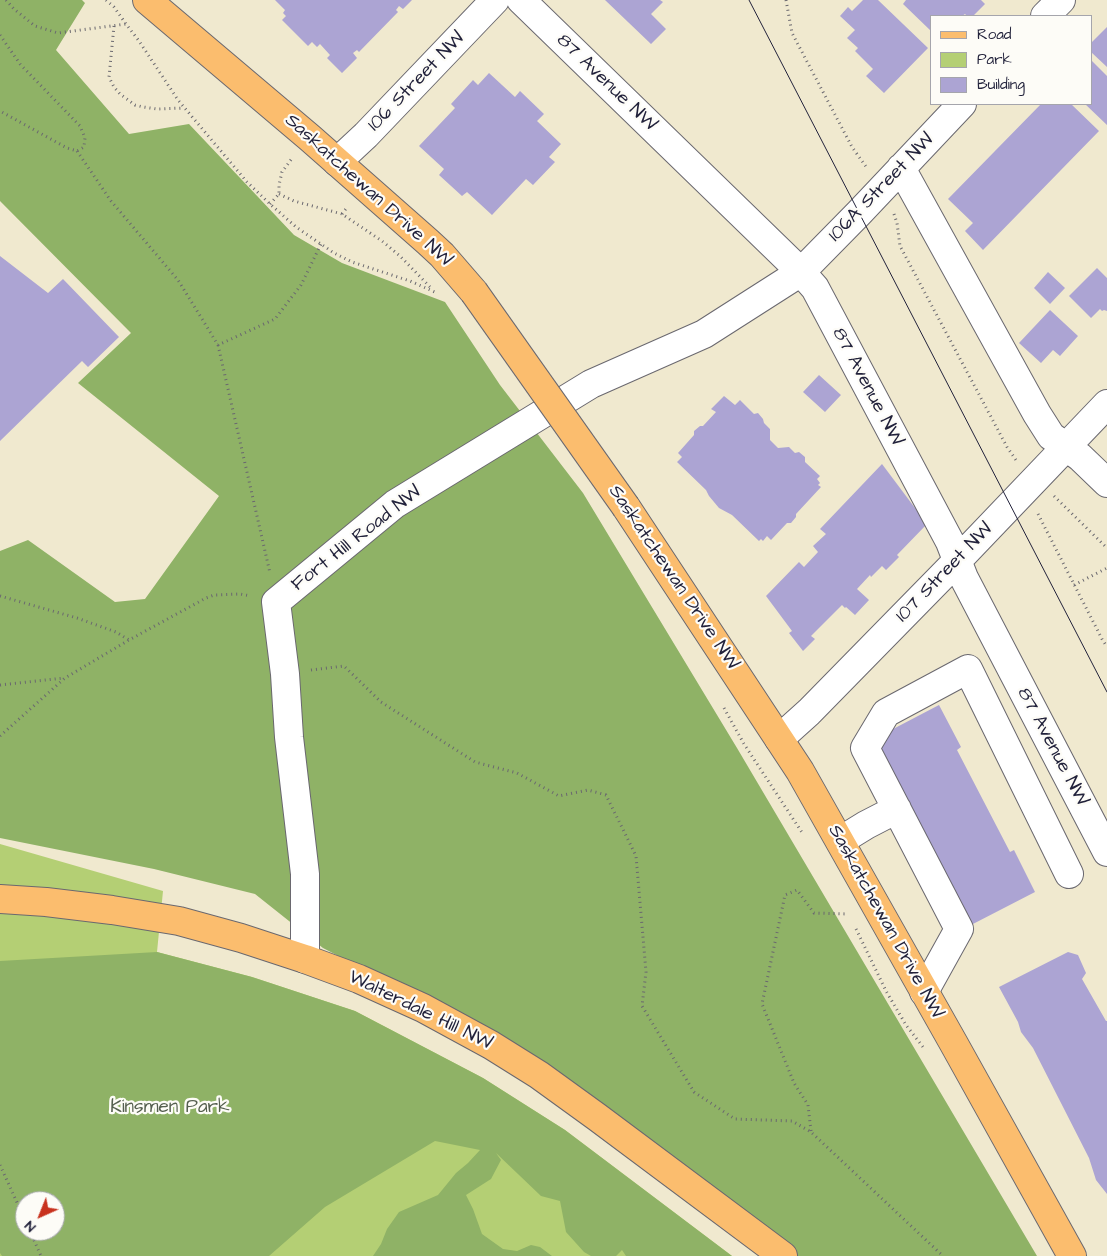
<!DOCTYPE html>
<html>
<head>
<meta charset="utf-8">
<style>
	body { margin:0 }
	#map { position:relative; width:1107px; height:1256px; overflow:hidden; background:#f0e9cf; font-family:"Architects Daughter",sans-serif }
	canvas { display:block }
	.legend { position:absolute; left:930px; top:15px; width:162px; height:90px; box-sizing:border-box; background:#fdfcf7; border:1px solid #a5a5ac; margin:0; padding:6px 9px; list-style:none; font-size:15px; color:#22223b }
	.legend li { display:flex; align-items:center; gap:10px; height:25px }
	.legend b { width:25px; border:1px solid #a5a5ac }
	.north { position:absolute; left:15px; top:1191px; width:50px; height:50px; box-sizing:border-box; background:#fdfcf7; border:1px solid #a5a5ac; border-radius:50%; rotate:224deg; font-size:14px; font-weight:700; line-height:20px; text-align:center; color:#22223b }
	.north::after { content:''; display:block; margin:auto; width:18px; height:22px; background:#c8321e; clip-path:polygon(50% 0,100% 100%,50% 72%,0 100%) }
</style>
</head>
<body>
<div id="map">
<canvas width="1107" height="1256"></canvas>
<ul class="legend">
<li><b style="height:6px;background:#fbbd6e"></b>Road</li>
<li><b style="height:14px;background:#b4cf74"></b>Park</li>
<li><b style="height:14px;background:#aca4d3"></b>Building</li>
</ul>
<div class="north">N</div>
</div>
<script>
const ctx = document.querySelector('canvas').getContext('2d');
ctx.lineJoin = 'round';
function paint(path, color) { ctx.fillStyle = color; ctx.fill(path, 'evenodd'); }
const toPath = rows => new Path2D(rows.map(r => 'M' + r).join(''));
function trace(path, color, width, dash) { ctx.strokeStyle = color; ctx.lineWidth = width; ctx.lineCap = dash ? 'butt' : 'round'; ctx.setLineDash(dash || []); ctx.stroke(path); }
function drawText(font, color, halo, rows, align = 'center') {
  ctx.font = font + ' "Architects Daughter",sans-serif'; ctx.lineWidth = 4.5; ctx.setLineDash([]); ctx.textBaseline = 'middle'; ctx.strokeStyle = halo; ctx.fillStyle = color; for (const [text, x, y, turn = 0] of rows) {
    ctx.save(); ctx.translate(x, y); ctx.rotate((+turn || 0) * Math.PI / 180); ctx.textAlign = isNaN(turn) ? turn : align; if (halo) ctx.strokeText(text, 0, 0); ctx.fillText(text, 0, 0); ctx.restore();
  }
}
paint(toPath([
	[0,844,163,891,157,952,252,977,355,1011,483,1078,565,1130,732,1256,0,1256],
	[25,1201,55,1201,55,1231,25,1231]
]), '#b4cf74');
paint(toPath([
	[0,0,82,0,85,3,56,50,129,134,189,124,294,235,342,263,445,302,500,385,583,493,737,748,1037,1256,796,1256,464,1021,323,948,255,894,154,869,0,838,0,551,28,540,115,602,145,599,219,496,78,383,131,333,0,201],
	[157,952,252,977,355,1011,483,1078,565,1130,732,1256,626,1256,622,1250,616,1256,591,1256,584,1252,566,1232,560,1201,541,1196,496,1153,501,1160,491,1179,466,1195,473,1209,482,1234,503,1249,517,1251,531,1245,540,1247,552,1256,373,1256,381,1244,387,1229,399,1212,438,1195,456,1173,468,1163,480,1150,435,1141,325,1207,269,1256,2,1256,0,1253,0,961],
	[25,1201,55,1201,55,1231,25,1231]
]), '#8fb266');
paint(toPath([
	[275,0,412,0,403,9,399,6,396,10,398,12,359,52,357,50,353,53,357,58,342,73,327,58,330,55,320,44,317,47,312,42,308,46,282,20,286,16,283,13,285,10],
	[605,0,660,0,663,2,651,14,666,29,651,44],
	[863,0,878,0,928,48,884,93,866,76,873,69,855,51,858,48,847,38,855,30,840,16,848,7,852,11],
	[906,0,981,0,985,4,973,16,967,16,965,14,962,16,931,16,931,31,903,4],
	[1107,27,1107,67,1091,52,1091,43],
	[1091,60,1107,76,1107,125,1085,104,1091,104],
	[489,73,515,97,520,91,544,114,537,121,561,144,549,157,555,162,533,185,526,179,492,215,467,192,462,196,439,175,444,169,419,146,455,108,451,104,473,80,478,85],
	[1041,104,1071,104,1099,131,983,250,965,231,973,223,948,199],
	[0,256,48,293,63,279,119,337,88,367,82,361,0,441],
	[1097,268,1107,278,1107,311,1104,310,1102,311,1100,309,1091,318,1069,296],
	[1048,272,1065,288,1050,304,1034,288],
	[1050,310,1078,336,1060,356,1053,350,1041,363,1019,343],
	[819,375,841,395,825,412,803,392],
	[724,396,735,405,740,400,754,414,758,413,763,419,764,423,770,429,770,440,778,448,789,447,795,453,799,452,805,457,805,462,820,476,817,479,820,483,818,485,821,487,796,514,796,517,791,523,787,523,771,540,767,536,763,541,761,539,759,541,732,515,719,508,709,496,706,490,677,462,682,457,678,453,694,435,694,431,700,426,703,426,716,412,711,409],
	[882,464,927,524,897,555,899,557,886,570,882,566,871,577,870,575,857,589,869,600,855,615,846,607,845,608,842,605,811,636,815,639,803,651,789,633,792,631,766,596,799,562,804,567,818,552,813,546,826,534,820,529],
	[939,705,961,747,957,750,1010,852,1014,850,1035,892,971,925,874,739],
	[1068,952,1078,955,1086,973,1082,979,1106,1021,1107,1021,1107,1194,1096,1180,1089,1158,1033,1048,1021,1032,1018,1022,999,987]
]), '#aca4d3');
const minor = toPath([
	[521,0,801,272,815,288,950,542,964,578,1107,852],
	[1045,16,1061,0],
	[337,162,366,135,495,0],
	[901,168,1037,414,1051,436,1080,457,1107,483],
	[779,739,809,712,957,561,1107,404],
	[840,841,866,825,897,809],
	[305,959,305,874,289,737,285,674,276,602,395,504,591,384,704,334,801,272,859,213,962,104],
	[924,992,959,929,865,748,886,713,968,669,1069,874]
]);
const major = toPath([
	[147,0,310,138,428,242,442,255,474,292],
	[626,507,800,771,954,1044,1072,1256],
	[0,899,46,902,112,910,179,921,241,938,305,959,359,979,423,1008,491,1045,539,1075,597,1117,783,1256]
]);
trace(minor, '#6a686f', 30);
trace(major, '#6a686f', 30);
trace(toPath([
	[6,0,14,9,35,26,58,33,126,24],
	[106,0,114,7,126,24,139,41,178,100,247,182,270,204,296,227,334,253,352,262,410,281,437,293],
	[786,0,792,33,852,147,867,168],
	[114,26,109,77,114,87,120,94,135,105,143,107,157,109,184,108],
	[0,35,20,64,80,126,85,138,84,147,77,151,67,148,0,111],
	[77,151,111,201,178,280,218,345,275,319,301,285,321,244],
	[279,194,294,201,342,214,382,241,400,256,431,288],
	[270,204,279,194,279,185,282,172,293,157],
	[342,214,348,206],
	[894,214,897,223,900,246,1007,447,1016,460],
	[218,345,270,573],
	[1054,496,1107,548],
	[1038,514,1102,639,1107,647],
	[1074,585,1107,568],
	[0,596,77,618,116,632,129,640],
	[311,670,344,666,381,702,475,762,517,773,559,796,588,790,606,795,636,856,646,972,642,1006,694,1092,735,1119,792,1121,811,1132,943,1256],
	[0,685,64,678],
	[724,708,744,744,803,834],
	[0,736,65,678,129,640,206,598,214,595,240,594,251,596],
	[856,929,886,991,906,1025,923,1047],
	[811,1131,808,1105,794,1083,762,1004,785,895,797,890,814,913,848,914],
	[0,1165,25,1220],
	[30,1231,41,1256]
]), '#6a686f', 3, [1, 4]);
trace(minor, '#fff', 28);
trace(major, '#fbbd6e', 28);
trace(toPath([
	[749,0,1107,692]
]), '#22223b', 1);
const majorBridge = toPath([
	[474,292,626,507]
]);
trace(majorBridge, '#6a686f', 30, []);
trace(majorBridge, '#fbbd6e', 28);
drawText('19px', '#22223b', '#fdfcf7', [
	["106 Street NW",417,82,-46],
	["87 Avenue NW",606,83,44],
	["106A Street NW",882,188,-46],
	["Saskatchewan Drive NW",368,191,42],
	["87 Avenue NW",867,387,62],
	["Fort Hill Road NW",357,539,-38],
	["107 Street NW",945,573,-46],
	["Saskatchewan Drive NW",673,578,56],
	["87 Avenue NW",1052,747,62],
	["Saskatchewan Drive NW",885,922,61],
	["Walterdale Hill NW",420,1011,26]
]);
drawText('19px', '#555f4f', '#fdfcf7', [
	["Kinsmen Park",170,1108]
]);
</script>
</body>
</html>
